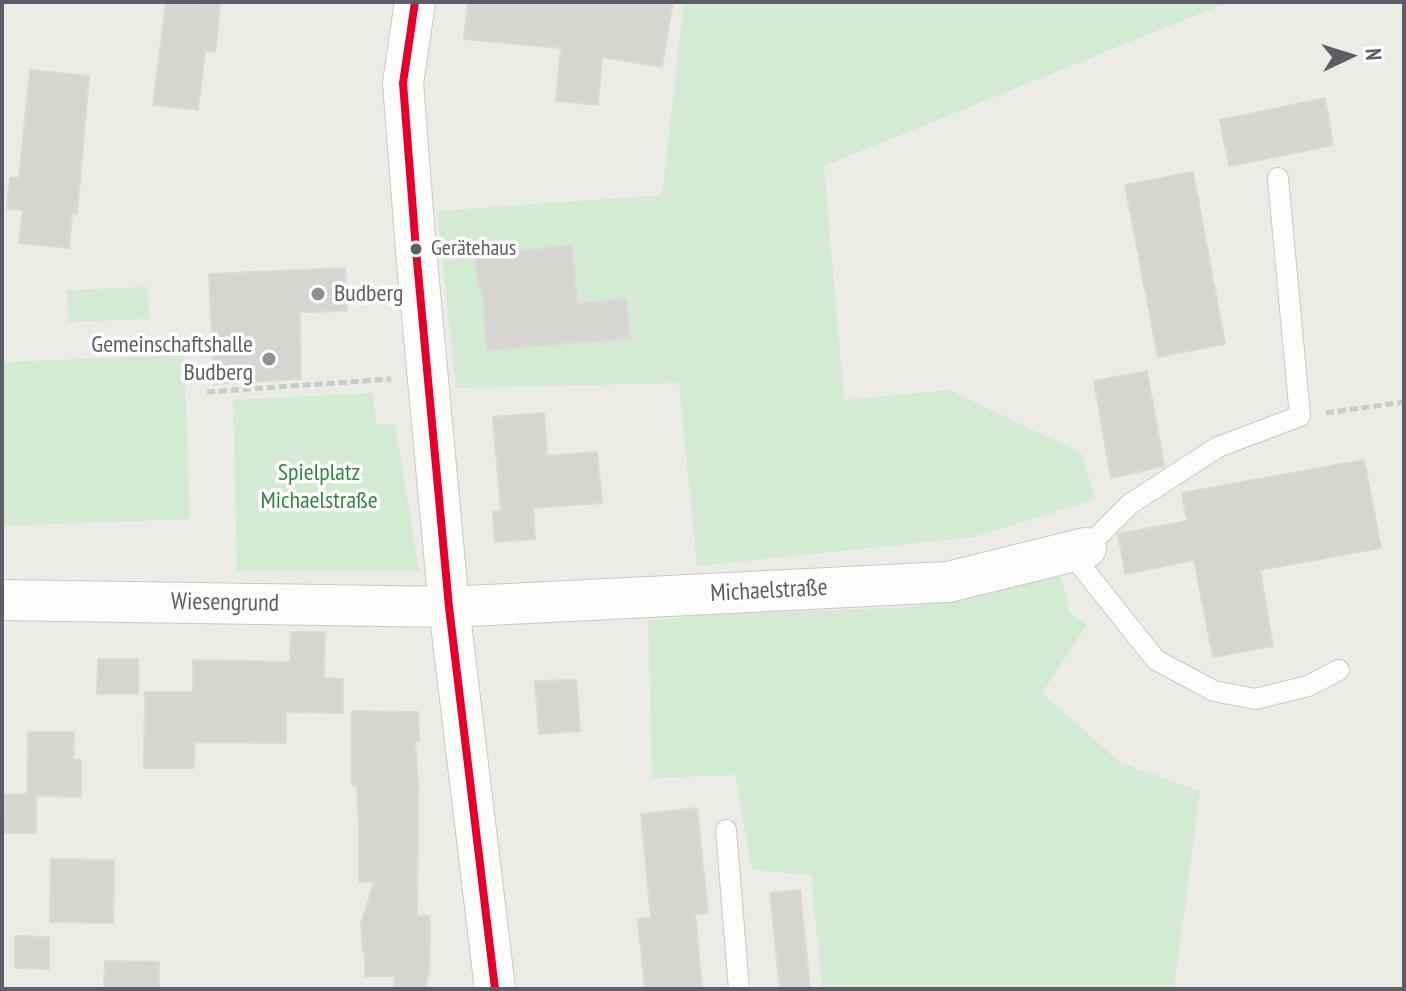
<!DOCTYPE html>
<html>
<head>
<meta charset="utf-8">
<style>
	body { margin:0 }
	#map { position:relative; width:1406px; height:991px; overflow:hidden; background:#ecece6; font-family:"PT Sans Narrow",sans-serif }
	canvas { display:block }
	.frame { position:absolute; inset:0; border:4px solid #5b5e65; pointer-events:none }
	.north { position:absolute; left:1310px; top:16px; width:80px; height:80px; -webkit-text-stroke:6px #fff; paint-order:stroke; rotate:86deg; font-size:22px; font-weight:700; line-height:32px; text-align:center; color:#5b5e65 }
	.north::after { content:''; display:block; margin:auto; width:28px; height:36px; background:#5b5e65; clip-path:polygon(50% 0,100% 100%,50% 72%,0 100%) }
</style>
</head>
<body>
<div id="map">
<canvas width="1406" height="991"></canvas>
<div class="frame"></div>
<div class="north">N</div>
</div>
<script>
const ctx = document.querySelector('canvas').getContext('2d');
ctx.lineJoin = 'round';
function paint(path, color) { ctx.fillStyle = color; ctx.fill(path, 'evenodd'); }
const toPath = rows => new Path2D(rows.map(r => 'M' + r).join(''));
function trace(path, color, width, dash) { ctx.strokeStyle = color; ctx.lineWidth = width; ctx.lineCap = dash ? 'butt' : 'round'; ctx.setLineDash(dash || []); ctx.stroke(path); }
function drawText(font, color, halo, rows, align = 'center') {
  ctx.font = font + ' "PT Sans Narrow",sans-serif'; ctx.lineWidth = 7; ctx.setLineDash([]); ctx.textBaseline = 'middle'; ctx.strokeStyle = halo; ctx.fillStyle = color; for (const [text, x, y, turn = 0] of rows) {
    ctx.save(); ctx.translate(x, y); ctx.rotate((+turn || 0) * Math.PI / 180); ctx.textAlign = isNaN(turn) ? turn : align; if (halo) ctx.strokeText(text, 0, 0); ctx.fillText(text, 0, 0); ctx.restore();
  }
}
paint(toPath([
	[684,2,1228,2,824,166,844,400,950,390,1082,454,1095,499,975,537,697,566,679,383,456,388,437,211,662,195],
	[148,287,149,319,68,322,67,290],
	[184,355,190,519,2,526,2,362],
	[373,393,376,424,395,425,419,571,237,571,233,400],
	[1059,568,1070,613,1087,625,1042,693,1121,763,1200,791,1174,989,822,989,811,875,752,870,735,775,652,778,648,621,702,615,913,607,982,594]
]), '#d3ead3');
const building = toPath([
	[166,2,220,4,215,52,205,51,198,110,153,105,166,2],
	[468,2,673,2,662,67,602,57,598,105,556,101,561,48,464,39,468,2],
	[30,70,89,76,77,214,72,213,69,248,19,243,23,210,7,209,10,178,19,178,30,70],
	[1325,98,1333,145,1229,166,1220,120,1325,98],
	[1193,172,1225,344,1158,357,1125,185,1193,172],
	[572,246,577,303,626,299,630,338,487,350,482,288,478,288,475,254,572,246],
	[345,268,347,311,300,312,301,379,214,384,209,274,345,268],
	[1147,371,1164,466,1111,478,1094,381,1147,371],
	[544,413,547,456,597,452,602,503,533,508,535,539,495,542,493,512,501,511,493,417,544,413],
	[1364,460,1381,548,1260,570,1273,646,1213,657,1194,560,1125,574,1118,534,1187,521,1182,493,1364,460],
	[291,632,325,632,324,678,343,679,343,713,286,712,286,743,194,742,194,768,144,768,145,692,193,692,193,660,290,662,291,632],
	[98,659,138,659,138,694,97,694,98,659],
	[576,680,580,731,539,734,535,681,576,680],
	[352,711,418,712,419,741,415,741,418,786,417,916,430,916,429,976,427,976,426,989,394,989,395,976,365,976,365,952,363,952,361,924,374,882,359,882,359,824,357,785,352,785,352,711],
	[28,732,74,732,73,760,81,760,81,797,36,796,36,833,3,833,4,794,27,794,28,732],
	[697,808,708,913,695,914,702,989,645,989,638,919,651,918,641,814,697,808],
	[51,859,114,860,113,923,50,922,51,859],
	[800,890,810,989,780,989,770,893,800,890],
	[15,936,49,937,49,969,15,968,15,936],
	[105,961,159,962,159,989,104,989,105,961]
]);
paint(building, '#d6d5d1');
trace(building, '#dcdad5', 2);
const service = toPath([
	[1086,548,1130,504,1218,447,1300,416,1278,178],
	[1070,552,1156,660,1214,691,1255,699,1308,686,1339,670],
	[726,830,739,989]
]);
const minor = toPath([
	[415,2,403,83,416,250,449,607,495,989],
	[2,600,449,607,948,582,1086,548]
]);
trace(service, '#c9cac8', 22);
trace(minor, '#c9cac8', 42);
trace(toPath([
	[207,392,391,379],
	[1326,413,1404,402]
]), '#c8cdca', 5, [8, 4]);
trace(service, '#fcfcfb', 20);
trace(minor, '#fcfcfb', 40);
trace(toPath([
	[415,2,403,83,416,250,449,607,495,989]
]), '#e4002b', 8);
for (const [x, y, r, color] of [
	[416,249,7,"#5b5e65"],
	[318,294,8,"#8e9092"],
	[269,359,8,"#8e9092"]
]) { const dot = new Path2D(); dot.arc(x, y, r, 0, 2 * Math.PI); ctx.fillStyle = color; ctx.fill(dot); trace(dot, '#fff', 3); }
drawText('22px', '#5b5e65', '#fff', [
	["Gerätehaus",431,249]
], 'left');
drawText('24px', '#5b5e65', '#fff', [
	["Budberg",334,294],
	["Gemeinschaftshalle",253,345,"right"],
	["Budberg",253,373,"right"]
], 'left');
drawText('24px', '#30873f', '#fff', [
	["Spielplatz",319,473],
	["Michaelstraße",319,501]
]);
drawText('24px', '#5b5e65', '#fff', [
	["Michaelstraße",769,591,-3],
	["Wiesengrund",225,603,1]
]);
</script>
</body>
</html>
